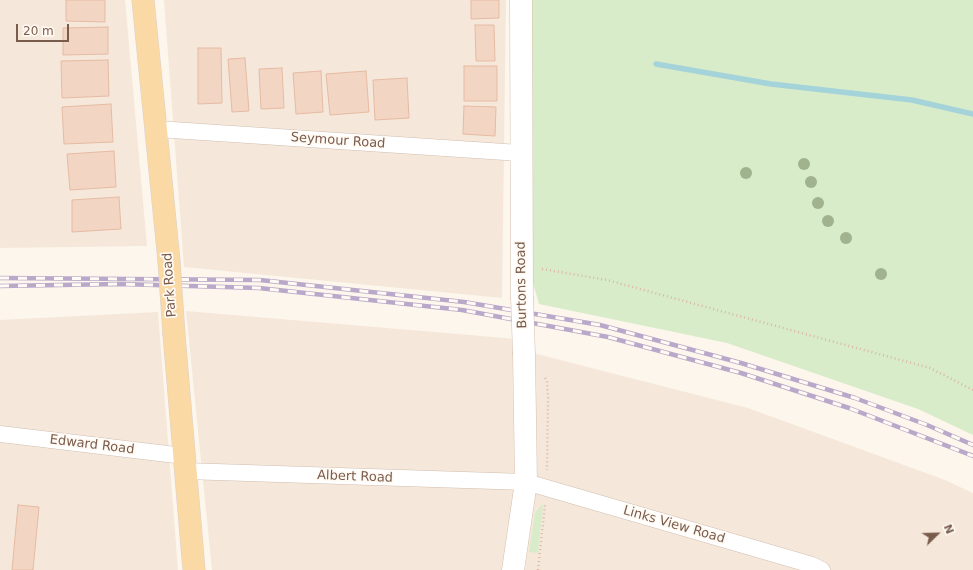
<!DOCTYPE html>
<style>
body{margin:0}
#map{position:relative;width:973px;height:570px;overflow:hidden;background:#fdf6ec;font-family:"DejaVu Sans",sans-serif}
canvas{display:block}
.north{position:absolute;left:917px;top:514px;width:40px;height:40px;-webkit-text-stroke:3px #fffaf3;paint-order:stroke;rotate:67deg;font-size:11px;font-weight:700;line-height:16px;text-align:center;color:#7a5c4d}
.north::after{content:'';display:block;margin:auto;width:14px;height:18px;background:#7a5c4d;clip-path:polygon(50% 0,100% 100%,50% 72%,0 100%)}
.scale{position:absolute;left:16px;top:24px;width:53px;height:18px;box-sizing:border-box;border:2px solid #7a5c4d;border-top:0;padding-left:5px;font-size:12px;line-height:14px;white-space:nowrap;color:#7a5c4d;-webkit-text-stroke:3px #fffaf3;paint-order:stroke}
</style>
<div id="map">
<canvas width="973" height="570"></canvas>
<div class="north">N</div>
<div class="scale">20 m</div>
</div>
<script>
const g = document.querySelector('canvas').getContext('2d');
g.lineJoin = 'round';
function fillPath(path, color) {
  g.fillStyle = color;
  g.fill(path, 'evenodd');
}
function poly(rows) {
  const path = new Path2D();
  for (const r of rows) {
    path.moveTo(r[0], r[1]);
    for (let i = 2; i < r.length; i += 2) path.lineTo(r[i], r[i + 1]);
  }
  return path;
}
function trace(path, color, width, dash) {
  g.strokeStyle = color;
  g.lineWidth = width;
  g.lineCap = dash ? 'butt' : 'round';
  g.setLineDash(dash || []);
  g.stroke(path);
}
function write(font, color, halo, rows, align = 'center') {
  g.font = font + ' "DejaVu Sans",sans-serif';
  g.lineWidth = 3.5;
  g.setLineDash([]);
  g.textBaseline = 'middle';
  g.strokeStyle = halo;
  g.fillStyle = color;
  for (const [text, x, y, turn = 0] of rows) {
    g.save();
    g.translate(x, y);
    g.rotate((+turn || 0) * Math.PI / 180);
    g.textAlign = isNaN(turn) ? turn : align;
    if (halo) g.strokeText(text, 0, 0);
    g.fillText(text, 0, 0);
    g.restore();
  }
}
fillPath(poly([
 [0,0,125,0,147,246,0,248],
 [164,0,506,0,502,298,184,267],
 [186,311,517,339,519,483,507,570,212,570],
 [158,312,178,570,0,570,0,320],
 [533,353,748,408,945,480,973,493,973,570,525,570,537,449]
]), '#f5e8da');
fillPath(poly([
 [528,0,973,0,973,435,918,409,727,343,539,304,531,276],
 [543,504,538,553,529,552,535,513]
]), '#d8ecc9');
trace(poly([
 [656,64,771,84,912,100,973,114]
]), '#a5d3da', 5.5);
const building = poly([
 [66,0,105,0,105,22,66,21,66,0],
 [471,0,499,0,499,18,471,19,471,0],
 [475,25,494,25,495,61,476,61,475,25],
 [108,27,108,54,63,55,63,28,108,27],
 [198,48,221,48,222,103,198,104,198,48],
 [245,58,249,111,232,112,228,59,245,58],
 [108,60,109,96,62,98,61,61,108,60],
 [464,66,497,66,497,101,464,101,464,66],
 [282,68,284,108,261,109,259,69,282,68],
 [321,71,323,112,296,114,293,73,321,71],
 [366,71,369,112,330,115,326,74,366,71],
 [407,78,409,118,375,120,373,80,407,78],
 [111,104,113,142,64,144,62,107,111,104],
 [464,106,496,107,495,136,463,134,464,106],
 [114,151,116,187,70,190,67,154,114,151],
 [119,197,121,229,72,232,72,200,119,197],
 [18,505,39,507,33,570,12,570,18,505]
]);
fillPath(building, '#f3d5c3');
trace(building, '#e6bba3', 1);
const street = poly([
 [157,129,520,153],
 [0,434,184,456],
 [185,471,526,482,812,565,822,570]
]);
const secondary = poly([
 [521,0,522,297],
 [513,570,526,482,524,354]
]);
const primary = poly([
 [143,0,169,261],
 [174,335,194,570]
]);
trace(street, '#d1beb0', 17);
trace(secondary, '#d6c0b0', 23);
trace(primary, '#dad1cd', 23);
trace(poly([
 [542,269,607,280,930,368,973,390],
 [545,378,547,381,548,398,547,470],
 [538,570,545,505]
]), '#d9b8a5', 2.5, [1, 3]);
trace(street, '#fff', 16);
trace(secondary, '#fff', 22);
trace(primary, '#fbd9a5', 22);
const rail = poly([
 [0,278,260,280,464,302,600,325,741,363,855,398,927,425,973,445],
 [0,286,120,284,259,288,462,310,608,337,741,373,849,408,973,456]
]);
trace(rail, '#b9a8c9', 4.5);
trace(rail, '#fffaf3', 3, [9]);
const secondaryBridge = poly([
 [522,297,524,354]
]);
const primaryBridge = poly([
 [169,261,174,335]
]);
trace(secondaryBridge, '#d6c0b0', 23, []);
trace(primaryBridge, '#dad1cd', 23, []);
trace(secondaryBridge, '#fff', 22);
trace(primaryBridge, '#fbd9a5', 22);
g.fillStyle = '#a0b28e';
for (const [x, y] of [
 [804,164],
 [746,173],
 [811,182],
 [818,203],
 [828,221],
 [846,238],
 [881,274]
]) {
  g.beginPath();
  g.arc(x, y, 6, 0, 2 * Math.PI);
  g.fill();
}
write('13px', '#7a5c4d', '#fffaf3', [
 ["Seymour Road",338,141,4],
 ["Park Road",170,285,-94],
 ["Burtons Road",522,285,-91],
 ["Edward Road",92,445,7],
 ["Albert Road",355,477,2],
 ["Links View Road",674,525,16]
]);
</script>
